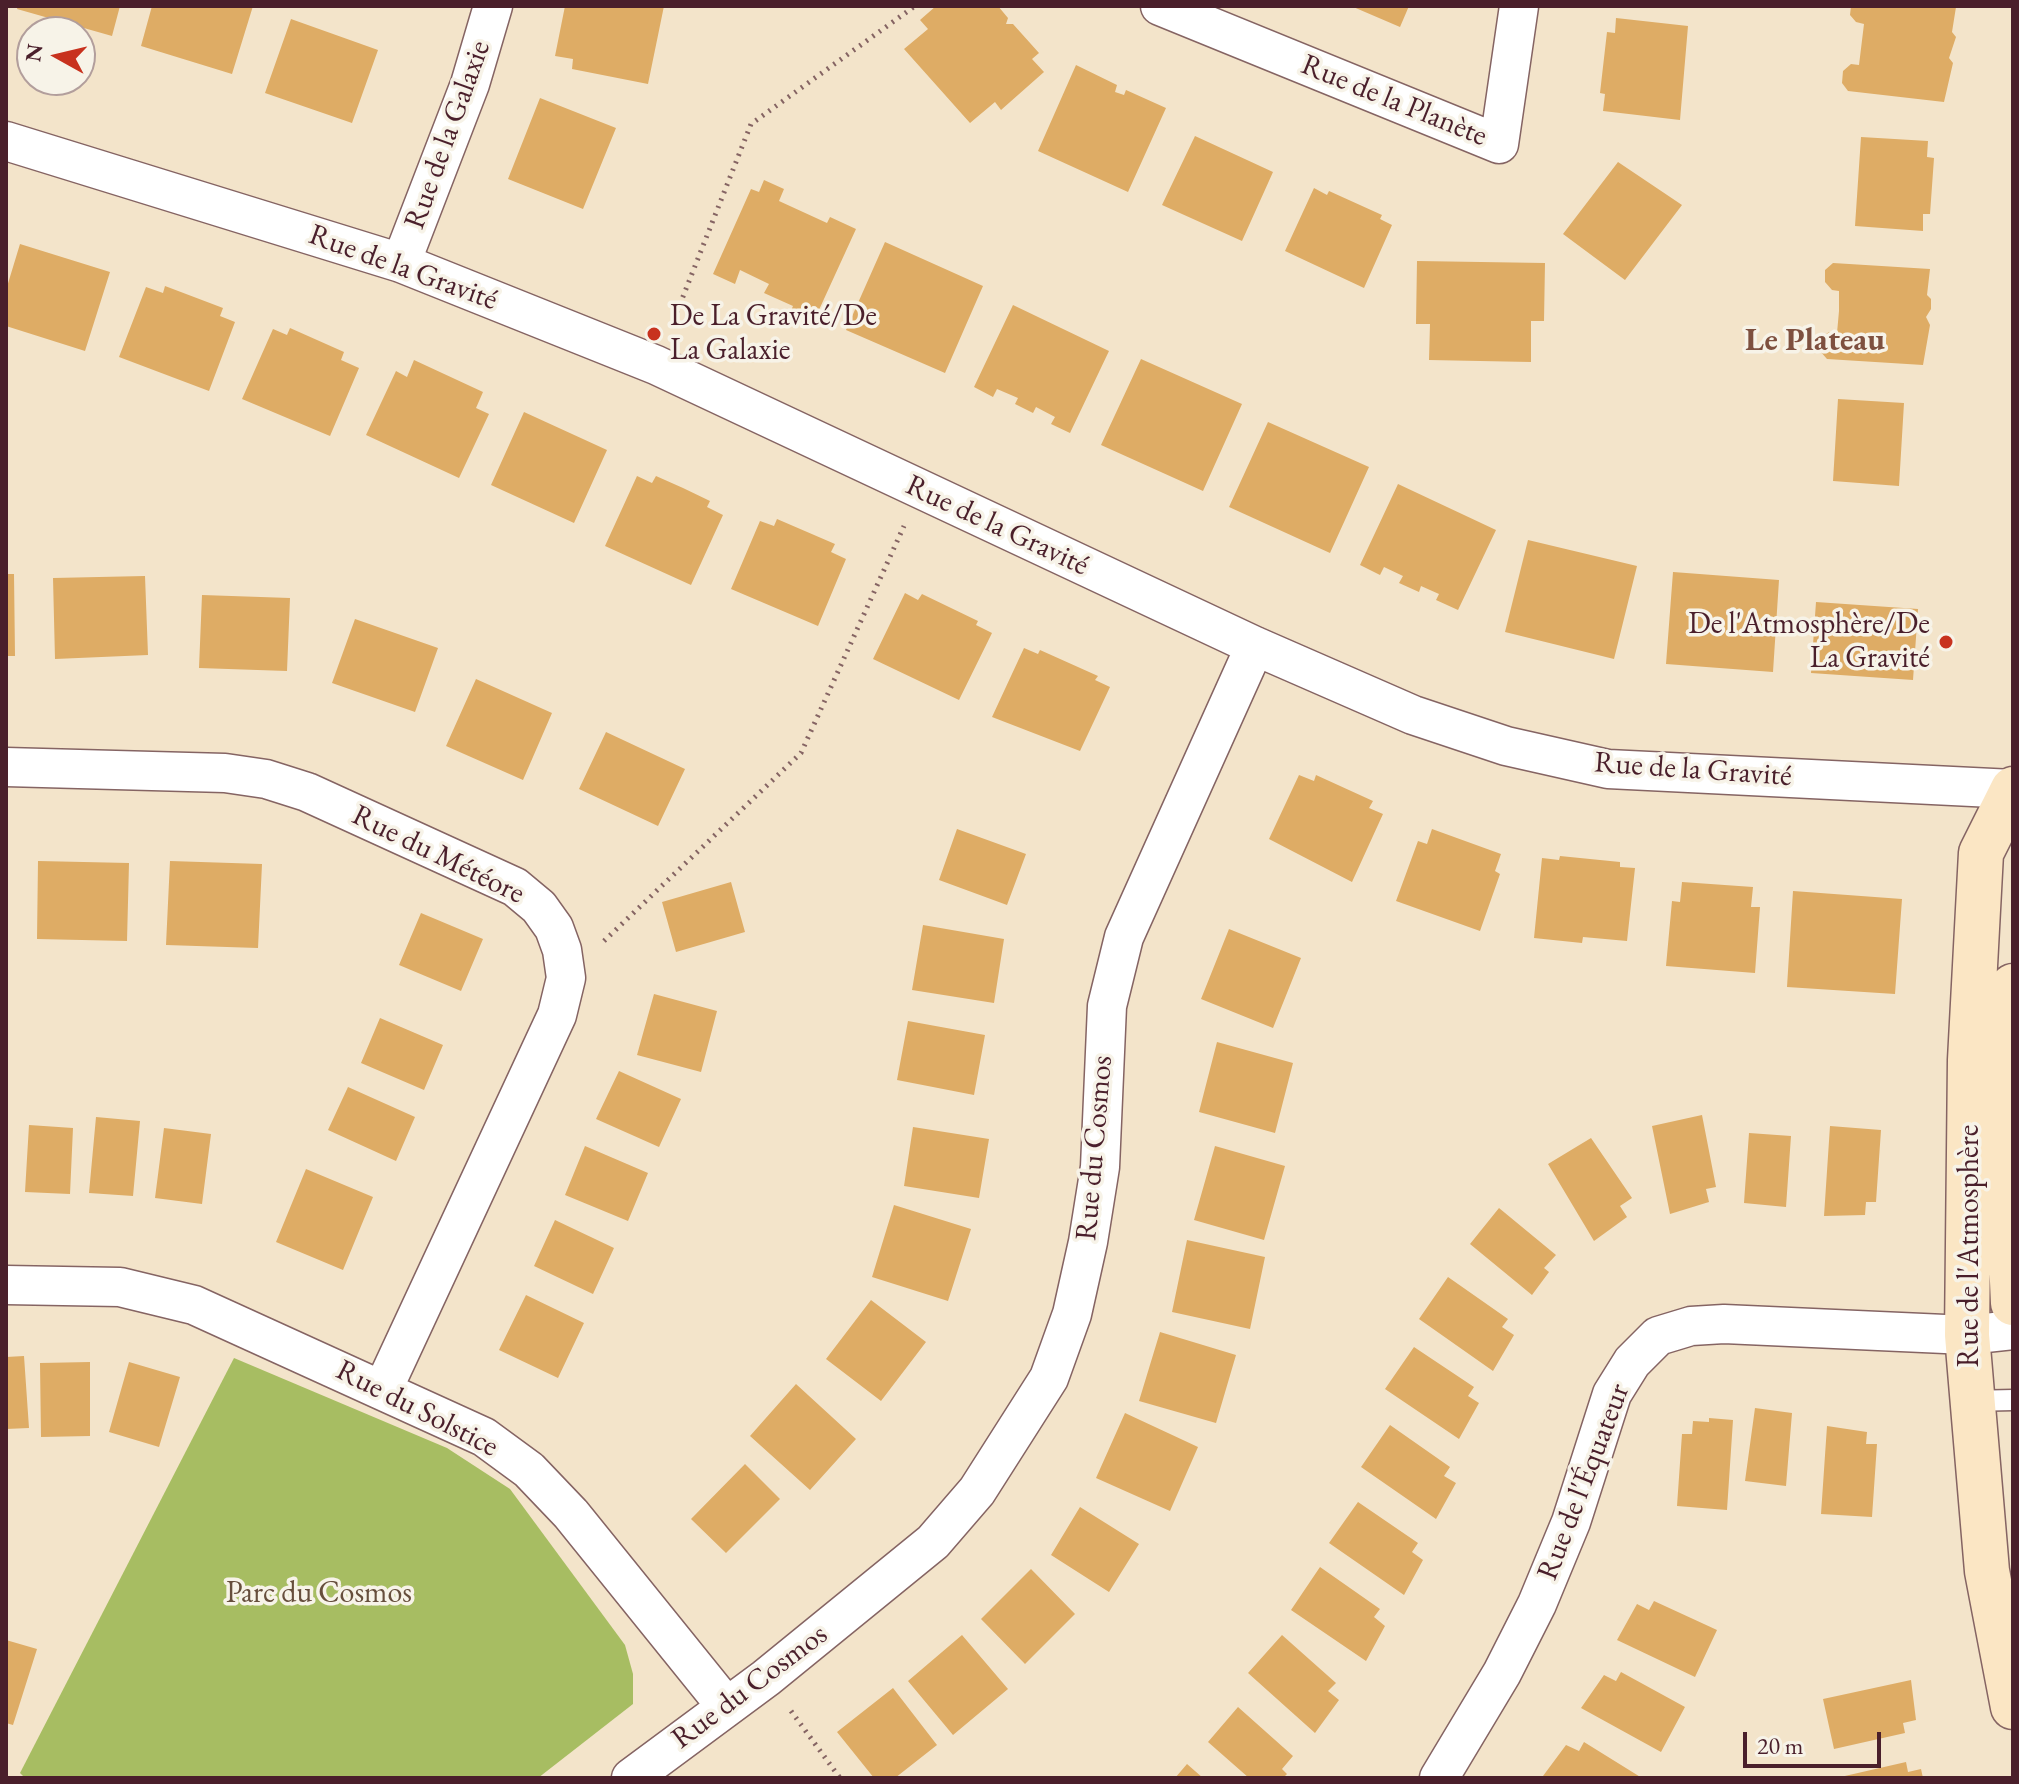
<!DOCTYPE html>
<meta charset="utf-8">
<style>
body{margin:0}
#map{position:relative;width:2019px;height:1784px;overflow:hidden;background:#f3e4ca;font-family:"EB Garamond",serif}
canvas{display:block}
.frame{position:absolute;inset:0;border:8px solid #4a1f2b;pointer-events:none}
.north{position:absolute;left:16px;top:16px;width:80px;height:80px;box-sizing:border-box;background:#f7f3e8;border:2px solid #b29e9c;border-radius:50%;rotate:278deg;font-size:22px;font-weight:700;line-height:32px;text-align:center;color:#4a1f2b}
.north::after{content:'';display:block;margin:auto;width:28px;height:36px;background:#c8321e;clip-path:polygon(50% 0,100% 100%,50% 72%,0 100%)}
.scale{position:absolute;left:1743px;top:1732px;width:138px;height:36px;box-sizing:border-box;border:4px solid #4a1f2b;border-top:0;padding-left:10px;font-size:24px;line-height:28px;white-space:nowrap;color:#4a1f2b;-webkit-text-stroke:6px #f7f3e8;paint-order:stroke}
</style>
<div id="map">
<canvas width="2019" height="1784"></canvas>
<div class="frame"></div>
<div class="north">N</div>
<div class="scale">20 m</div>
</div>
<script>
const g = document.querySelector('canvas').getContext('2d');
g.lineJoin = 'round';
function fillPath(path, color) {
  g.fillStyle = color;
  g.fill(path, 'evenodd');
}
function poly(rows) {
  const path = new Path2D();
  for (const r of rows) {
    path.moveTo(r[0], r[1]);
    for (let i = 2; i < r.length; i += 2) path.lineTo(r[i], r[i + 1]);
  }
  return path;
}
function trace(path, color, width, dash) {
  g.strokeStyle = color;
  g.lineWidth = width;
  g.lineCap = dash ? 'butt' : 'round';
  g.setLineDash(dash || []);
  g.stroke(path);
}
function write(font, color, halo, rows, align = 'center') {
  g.font = font + ' "EB Garamond",serif';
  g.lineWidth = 7;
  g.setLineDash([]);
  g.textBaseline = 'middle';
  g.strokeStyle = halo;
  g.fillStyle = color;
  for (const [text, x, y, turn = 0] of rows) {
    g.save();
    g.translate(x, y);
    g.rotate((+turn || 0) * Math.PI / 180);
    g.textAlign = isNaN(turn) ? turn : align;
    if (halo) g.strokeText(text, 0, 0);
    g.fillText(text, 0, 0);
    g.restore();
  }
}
fillPath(poly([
 [234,1358,447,1448,510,1489,625,1645,633,1674,633,1704,538,1778,25,1778,20,1773]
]), '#a7bd62');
fillPath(poly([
 [18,6,120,6,112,36,17,9],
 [152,6,253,6,232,74,141,46],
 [565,6,664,6,648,84,572,69,573,59,555,56],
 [936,6,998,6,1008,18,1006,24,1013,24,1039,53,1032,59,1044,72,1001,110,995,102,970,123,904,49,928,29,920,20],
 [1351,6,1409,6,1400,27],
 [1851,6,1956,7,1952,32,1956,37,1949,58,1953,63,1944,102,1848,91,1842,83,1843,71,1851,64,1859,65,1864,24,1856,22,1850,15],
 [1616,18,1688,26,1680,120,1603,111,1605,94,1600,93,1607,32,1615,33],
 [291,19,378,50,352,123,265,93],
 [1076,65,1117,85,1115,92,1124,95,1126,90,1166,108,1128,192,1038,151],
 [540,98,616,128,583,209,508,179],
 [1195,136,1273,172,1242,241,1162,205],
 [1861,137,1928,141,1927,157,1934,158,1930,214,1923,214,1923,231,1855,226],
 [1618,162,1682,205,1625,280,1563,234],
 [764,180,784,189,779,201,827,223,830,217,856,229,813,323,790,313,793,306,764,293,769,284,740,270,735,284,713,274,751,189,759,192],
 [1314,188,1327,195,1329,191,1382,215,1380,219,1392,225,1364,288,1285,251],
 [885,242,983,286,945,373,846,330],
 [20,244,110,272,85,351,6,326,6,290],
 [1417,261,1545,263,1544,321,1531,321,1531,362,1429,360,1430,324,1416,324],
 [1833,263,1930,269,1927,295,1931,299,1931,309,1926,317,1930,325,1923,365,1827,359,1820,351,1821,338,1829,332,1837,333,1839,311,1839,291,1832,290,1825,282,1825,270],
 [165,286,223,308,220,316,235,322,209,391,119,357,146,287,163,293],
 [1013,305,1109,351,1070,433,1051,424,1055,417,1036,407,1033,413,1015,404,1018,398,997,389,993,397,974,387],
 [290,328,344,352,341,360,359,368,330,436,242,399,273,329,287,335],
 [1141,359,1242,404,1203,491,1101,445],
 [414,360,483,392,476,408,489,414,459,478,366,435,396,371,407,377],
 [1838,399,1904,403,1899,486,1833,481],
 [524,412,607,450,574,523,491,485],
 [1268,422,1369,467,1330,553,1229,507],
 [637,476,652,483,656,476,683,488,710,501,707,507,723,515,691,585,605,546],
 [1398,484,1496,530,1458,610,1436,600,1439,594,1421,586,1419,592,1399,583,1403,576,1384,567,1380,575,1360,565],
 [777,519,835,544,831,552,846,559,818,626,731,589,760,521,774,526],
 [1528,540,1637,566,1614,659,1505,632],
 [1673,572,1779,580,1773,672,1666,664],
 [6,574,14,574,15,656,6,656],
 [145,576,148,655,55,659,53,578],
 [905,593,918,600,922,594,978,621,976,625,992,633,959,700,873,659],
 [202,595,290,598,287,671,199,668],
 [1816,602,1918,609,1913,680,1811,673],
 [355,619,438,648,415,712,332,683],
 [1024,648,1038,654,1040,650,1098,676,1095,680,1110,687,1080,751,992,717],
 [476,679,552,713,523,780,446,746],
 [606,732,685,769,658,826,579,789],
 [1299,775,1314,781,1316,775,1373,801,1369,808,1383,814,1352,882,1269,839],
 [957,829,1026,854,1007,905,939,880],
 [1432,829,1501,854,1495,871,1500,874,1480,931,1396,901,1418,841,1427,844],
 [1560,856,1620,862,1620,867,1635,868,1627,941,1583,937,1582,943,1534,938,1542,858,1559,860],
 [38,861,129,863,127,941,37,939],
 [170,861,262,864,258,948,166,945],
 [731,882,745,932,676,952,662,902],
 [1682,882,1753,887,1751,907,1760,907,1755,973,1666,966,1672,901,1680,902],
 [1793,891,1902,899,1895,994,1787,987],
 [421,913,483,939,461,991,399,965],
 [923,925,1004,939,994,1003,912,990],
 [1229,929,1301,958,1273,1028,1201,999],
 [654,994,717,1011,701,1072,637,1055],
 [380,1018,443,1045,424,1090,361,1063],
 [908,1021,985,1035,974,1095,897,1080],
 [1217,1042,1293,1063,1275,1133,1199,1112],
 [619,1071,681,1099,659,1147,596,1119],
 [348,1087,415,1117,396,1161,328,1130],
 [1702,1115,1716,1187,1706,1189,1709,1202,1670,1214,1652,1126],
 [96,1117,140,1121,133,1196,89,1193],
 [29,1125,73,1128,70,1194,25,1192],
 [1830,1126,1881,1130,1876,1202,1866,1202,1865,1215,1824,1216],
 [913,1127,989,1139,979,1198,904,1186],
 [164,1128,211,1134,202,1204,155,1198],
 [1749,1133,1791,1136,1786,1207,1744,1203],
 [1591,1138,1632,1198,1620,1206,1627,1217,1594,1241,1548,1164],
 [585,1146,648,1173,628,1221,565,1195],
 [1215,1146,1285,1166,1264,1240,1194,1220],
 [306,1169,373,1197,343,1270,276,1242],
 [894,1205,971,1229,948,1301,872,1277],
 [1499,1208,1556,1255,1544,1268,1549,1272,1532,1295,1470,1244],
 [555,1220,614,1248,593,1294,534,1266],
 [1187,1240,1265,1257,1250,1329,1172,1312],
 [1448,1277,1508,1319,1502,1327,1514,1335,1493,1371,1419,1319],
 [526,1295,584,1323,558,1378,499,1350],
 [871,1300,926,1342,881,1401,826,1359],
 [1160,1332,1236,1355,1216,1423,1139,1401],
 [1414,1347,1474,1387,1468,1396,1479,1403,1459,1439,1385,1389],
 [24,1356,29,1428,6,1429,6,1357],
 [90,1362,90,1436,41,1437,40,1363],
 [129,1362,180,1377,159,1447,109,1432],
 [796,1384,856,1439,810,1490,750,1436],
 [1755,1408,1792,1413,1786,1486,1745,1481],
 [1125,1413,1198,1447,1170,1511,1096,1478],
 [1709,1418,1733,1420,1727,1510,1677,1506,1682,1434,1692,1434,1693,1421,1709,1422],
 [1390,1425,1450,1467,1444,1476,1456,1483,1436,1519,1361,1467],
 [1827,1426,1867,1432,1866,1444,1877,1444,1872,1517,1821,1514],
 [745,1464,780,1499,726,1553,691,1519],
 [1358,1502,1418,1543,1412,1552,1423,1560,1404,1595,1329,1543],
 [1080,1507,1139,1544,1109,1592,1051,1555],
 [1320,1567,1380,1609,1374,1617,1385,1626,1366,1661,1291,1610],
 [1031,1569,1075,1614,1025,1664,981,1619],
 [1654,1601,1717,1630,1695,1677,1617,1640,1637,1604,1649,1610],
 [962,1635,1008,1689,953,1735,908,1681],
 [1282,1635,1336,1683,1328,1691,1339,1700,1315,1733,1248,1673],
 [6,1640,37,1649,13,1725,6,1723],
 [1621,1672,1685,1707,1661,1752,1581,1708,1604,1675,1616,1681],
 [1911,1680,1916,1720,1903,1723,1905,1733,1834,1749,1823,1699],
 [893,1688,937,1745,895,1778,874,1778,837,1732],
 [1238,1707,1293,1756,1282,1769,1287,1774,1283,1778,1249,1778,1208,1742],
 [1584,1742,1642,1778,1543,1776,1566,1745,1579,1751],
 [1906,1762,1908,1772,1921,1769,1923,1778,1836,1778],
 [1187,1764,1203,1778,1175,1778]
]), '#deac65');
const lane = poly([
 [1970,1401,2013,1400]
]);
const street = poly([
 [1160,6,1499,144,1519,6],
 [6,141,401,263,656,365,1255,646,1413,715,1506,746,1608,769,2013,789],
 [401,263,470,84,493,6],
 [6,767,225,773,266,779,307,792,515,887,539,907,554,928,562,950,566,978,557,1015,383,1389],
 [6,1285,120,1287,194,1305,484,1437,529,1470,571,1514,726,1706],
 [631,1778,766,1678,933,1542,977,1491,1049,1378,1072,1314,1088,1242,1100,1167,1107,1006,1124,937,1255,646],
 [1439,1778,1502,1673,1537,1604,1571,1522,1612,1394,1632,1362,1658,1336,1691,1326,1724,1324,1967,1335,2013,1330]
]);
const secondary = poly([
 [2013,789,1981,853,1970,1060,1967,1335,1987,1571,2013,1707],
 [2013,986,2007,1170,2013,1303]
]);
trace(lane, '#856463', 23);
trace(street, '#856463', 41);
trace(secondary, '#856463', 47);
trace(poly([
 [671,327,751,124,915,6],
 [604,941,801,753,904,526],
 [791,1711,840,1778]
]), '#856463', 5, [2, 6]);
trace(lane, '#fff', 20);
trace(street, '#fff', 38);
trace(secondary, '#fbe6c4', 44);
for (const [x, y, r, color] of [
 [654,334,8,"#c8321e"],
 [1946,642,8,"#c8321e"]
]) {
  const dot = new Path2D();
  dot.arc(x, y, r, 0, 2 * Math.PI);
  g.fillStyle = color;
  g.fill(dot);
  trace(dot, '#f7f3e8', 3);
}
write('30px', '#4a1f2b', '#f7f3e8', [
 ["Rue de la Planète",1394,101,22],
 ["Rue de la Galaxie",448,135,-70],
 ["Rue de la Gravité",403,268,20],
 ["Rue de la Gravité",997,526,25],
 ["Rue de la Gravité",1693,770,4],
 ["Rue du Météore",438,855,26],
 ["Rue du Cosmos",1095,1148,-85],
 ["Rue de l'Atmosphère",1970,1246,-90],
 ["Rue du Solstice",417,1409,27],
 ["Rue de l'Équateur",1584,1482,-69],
 ["Rue du Cosmos",750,1687,-37]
]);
write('30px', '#4a1f2b', '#f7f3e8', [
 ["De La Gravité/De",670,317],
 ["La Galaxie",670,351],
 ["De l'Atmosphère/De",1930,625,"right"],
 ["La Gravité",1930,659,"right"]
], 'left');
write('30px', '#664e3c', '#f7f3e8', [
 ["Parc du Cosmos",319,1594]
]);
write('bold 32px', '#7e503f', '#f7f3e8', [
 ["Le Plateau",1815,341]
]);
</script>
